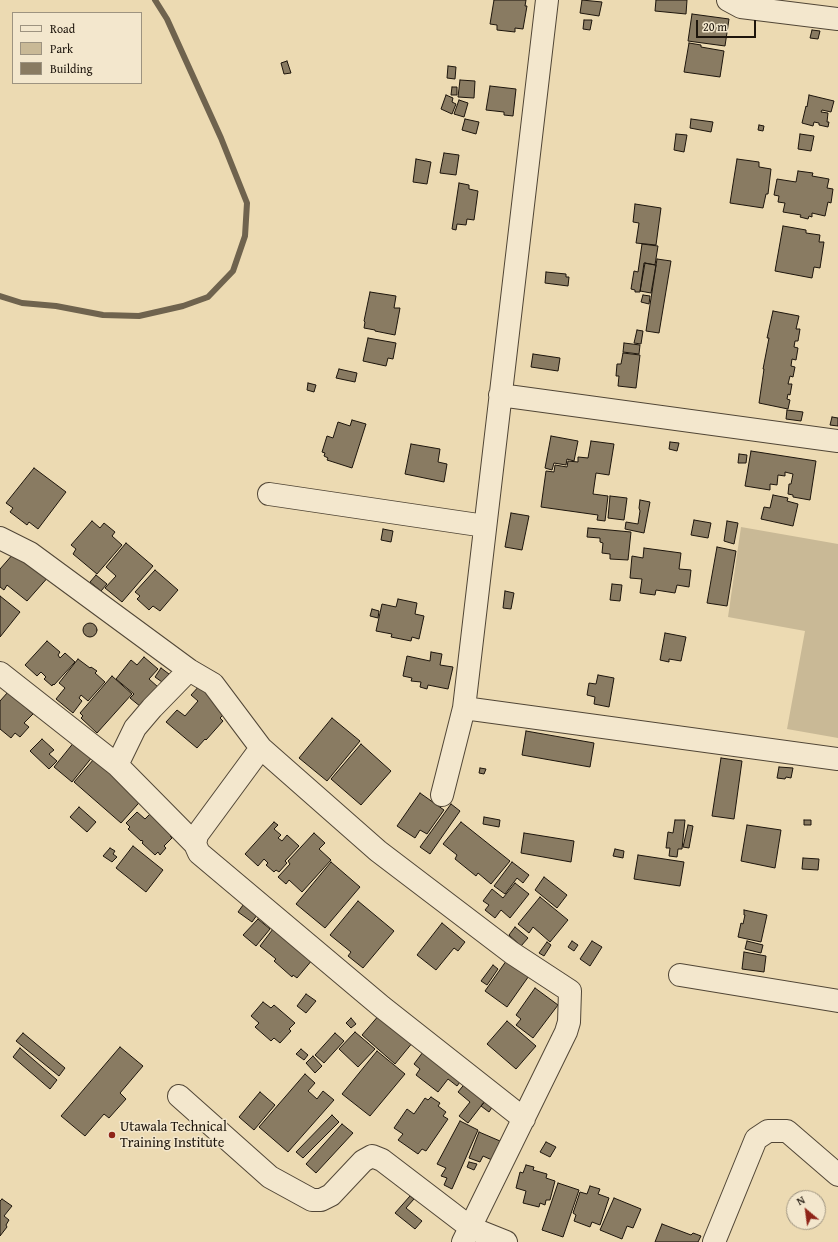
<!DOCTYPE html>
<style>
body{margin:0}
#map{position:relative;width:838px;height:1242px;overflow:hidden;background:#ecdab2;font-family:"Gentium Book Plus",serif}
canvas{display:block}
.legend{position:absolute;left:12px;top:12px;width:130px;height:72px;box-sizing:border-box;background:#f3e7cd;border:1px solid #9d9380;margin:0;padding:5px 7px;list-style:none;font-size:12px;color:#1d150c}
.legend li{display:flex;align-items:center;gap:8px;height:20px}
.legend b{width:20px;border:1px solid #9d9380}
.north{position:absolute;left:786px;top:1190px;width:40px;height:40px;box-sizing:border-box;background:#f3e7cd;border:1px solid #9d9380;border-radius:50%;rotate:331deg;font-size:11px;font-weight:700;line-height:16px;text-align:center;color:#1d150c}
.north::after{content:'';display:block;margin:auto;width:14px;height:18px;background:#8f2418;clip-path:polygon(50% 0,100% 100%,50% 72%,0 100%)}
.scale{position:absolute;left:696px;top:20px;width:60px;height:18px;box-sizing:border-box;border:2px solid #1d150c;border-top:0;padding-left:5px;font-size:12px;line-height:14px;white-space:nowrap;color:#1d150c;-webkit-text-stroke:3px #f3e7cd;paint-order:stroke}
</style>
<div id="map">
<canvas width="838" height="1242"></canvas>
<ul class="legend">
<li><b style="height:5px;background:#f3e7cd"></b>Road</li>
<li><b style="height:11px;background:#c9b996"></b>Park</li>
<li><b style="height:11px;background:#897b62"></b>Building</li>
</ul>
<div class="north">N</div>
<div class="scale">20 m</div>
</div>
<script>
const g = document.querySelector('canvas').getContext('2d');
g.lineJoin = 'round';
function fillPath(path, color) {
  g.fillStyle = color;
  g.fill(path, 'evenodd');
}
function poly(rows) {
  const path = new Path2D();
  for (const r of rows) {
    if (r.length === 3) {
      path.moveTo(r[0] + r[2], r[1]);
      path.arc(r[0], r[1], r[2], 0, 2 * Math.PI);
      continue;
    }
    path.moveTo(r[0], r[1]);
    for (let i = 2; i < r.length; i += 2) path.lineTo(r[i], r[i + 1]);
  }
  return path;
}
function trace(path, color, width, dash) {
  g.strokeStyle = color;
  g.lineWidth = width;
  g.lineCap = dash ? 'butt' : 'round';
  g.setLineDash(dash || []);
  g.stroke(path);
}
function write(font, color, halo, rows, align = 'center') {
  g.font = font + ' "Gentium Book Plus",serif';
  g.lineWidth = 3;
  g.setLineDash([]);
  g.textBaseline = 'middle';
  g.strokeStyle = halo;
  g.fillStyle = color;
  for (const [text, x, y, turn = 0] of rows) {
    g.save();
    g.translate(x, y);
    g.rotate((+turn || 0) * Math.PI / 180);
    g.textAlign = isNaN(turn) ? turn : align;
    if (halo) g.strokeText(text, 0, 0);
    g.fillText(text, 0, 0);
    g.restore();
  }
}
fillPath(poly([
 [741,527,838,544,838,738,787,729,805,631,728,617]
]), '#c9b996');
trace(poly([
 [0,296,22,303,56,306,103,315,139,316,183,306,208,297,233,271,245,236,247,203,221,138,167,19,155,0]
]), '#6f634e', 6);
const building = poly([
 [494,0,526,0,525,6,527,6,523,29,515,28,515,32,497,30,497,25,490,24,494,0],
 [582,0,602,2,599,16,580,13,582,0],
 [656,0,687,0,686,14,655,11,656,0],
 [692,14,729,19,725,46,688,41,692,14],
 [584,20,592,20,590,30,583,29,584,20],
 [812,30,820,31,818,39,810,38,812,30],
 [689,43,701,45,701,47,724,51,720,77,684,72,689,43],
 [287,61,291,73,284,74,281,63,287,61],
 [448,66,456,67,455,79,447,78,448,66],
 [460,80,475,81,474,98,458,97,460,80],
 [490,86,516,89,513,116,504,115,504,112,486,110,490,86],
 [452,87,457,87,457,95,451,95,452,87],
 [446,95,453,98,452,102,456,104,452,114,441,109,446,95],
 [809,95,834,101,831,112,822,110,821,112,828,113,827,122,829,122,828,127,819,125,819,123,814,122,813,126,802,123,806,106,807,107,809,95],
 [459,100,468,103,464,117,454,114,459,100],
 [465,119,479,122,476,134,462,130,465,119],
 [691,119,713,122,711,132,690,128,691,119],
 [759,125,764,126,763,131,758,130,759,125],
 [676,134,687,135,684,152,674,150,676,134],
 [800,134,814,136,811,151,798,149,800,134],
 [444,153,459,155,456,175,440,173,444,153],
 [416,159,431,162,427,184,413,182,416,159],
 [737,159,759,162,759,167,771,169,768,194,766,194,763,208,730,203,737,159],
 [798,171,813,173,812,176,829,179,827,188,833,189,831,203,828,202,825,216,812,213,812,217,809,216,808,219,800,217,801,215,783,212,785,203,778,202,779,196,774,195,777,179,796,182,798,171],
 [459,183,469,185,469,189,478,191,474,220,467,219,466,225,457,224,456,230,452,229,459,183],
 [635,204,661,208,656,245,636,243,639,223,633,222,635,204],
 [783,226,806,230,806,233,820,235,819,242,824,242,820,268,814,267,812,278,775,271,783,226],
 [642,244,658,246,655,265,644,263,640,292,635,292,635,290,631,289,634,271,638,272,642,244],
 [657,259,671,261,659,333,646,331,657,259],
 [645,263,656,265,651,293,640,291,645,263],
 [546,272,566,274,566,277,569,277,568,286,545,283,546,272],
 [370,292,396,296,394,308,400,308,395,335,375,331,375,330,364,328,365,322,364,321,370,292],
 [643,295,650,296,649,304,641,302,643,295],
 [773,311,799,316,796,329,800,329,798,341,795,341,794,347,798,348,796,360,792,359,791,366,795,367,793,377,790,376,788,384,792,384,790,395,788,394,787,399,790,400,788,409,759,403,764,369,763,369,769,338,767,338,773,311],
 [637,330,643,331,641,344,634,343,637,330],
 [368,338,396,343,393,359,388,358,386,366,363,361,368,338],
 [624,343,640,345,639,354,623,352,624,343],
 [623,353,640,355,636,388,618,386,619,376,616,376,617,364,621,364,623,353],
 [533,354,560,358,558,371,531,367,533,354],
 [339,369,357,373,355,382,336,378,339,369],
 [308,383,316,385,314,392,307,390,308,383],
 [787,410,803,412,801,421,786,419,787,410],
 [832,417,838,418,838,426,830,425,832,417],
 [352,420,366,424,352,468,327,460,328,458,324,456,325,453,322,452,327,436,333,438,338,422,350,426,352,420],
 [551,436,578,441,574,461,567,459,566,465,554,463,552,470,545,468,551,436],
 [591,441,614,444,609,475,596,473,593,494,608,496,605,521,597,520,598,515,541,507,546,471,554,472,555,465,567,467,568,461,578,462,578,457,588,458,591,441],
 [670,442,679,443,677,451,669,449,670,442],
 [411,444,440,449,438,462,447,464,444,482,405,474,411,444],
 [751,451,816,461,810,500,793,497,793,495,788,494,789,484,791,484,793,474,785,472,785,476,778,475,777,485,770,484,770,490,745,486,751,451],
 [739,454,747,455,746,463,738,463,739,454],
 [34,468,66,492,38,529,29,522,27,525,10,512,13,508,6,503,34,468],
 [773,495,788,498,787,501,798,504,793,526,761,519,764,507,770,508,773,495],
 [610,496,627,498,624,520,608,518,610,496],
 [640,500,650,502,644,533,625,529,626,522,638,524,640,511,639,508,640,500],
 [511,513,529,516,522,550,505,547,511,513],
 [694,520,711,523,708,538,691,535,694,520],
 [92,521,100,528,104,523,115,532,112,536,122,545,97,574,73,554,76,549,71,545,92,521],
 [727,521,738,523,734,544,724,541,727,521],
 [588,528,631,532,628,560,610,559,610,554,602,553,603,543,600,542,600,538,587,537,588,528],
 [383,529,393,531,391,542,381,540,383,529],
 [126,543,153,566,122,602,105,588,116,576,106,567,126,543],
 [717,547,736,551,727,606,707,603,717,547],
 [644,548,681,553,679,569,691,570,689,587,677,585,675,593,656,590,655,595,640,593,642,579,630,578,632,556,643,558,644,548],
 [14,553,50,575,27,601,7,585,4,590,0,587,0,569,14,553],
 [155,570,178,590,160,611,153,606,149,610,137,599,140,596,135,592,155,570],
 [96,575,107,584,101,591,90,582,96,575],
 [612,584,622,585,620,601,610,600,612,584],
 [505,591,514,593,511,609,503,608,505,591],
 [0,596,20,612,0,637,0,596],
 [398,599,417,603,415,614,424,616,419,639,412,637,411,641,391,637,392,634,376,631,382,604,396,607,398,599],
 [372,609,379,611,378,618,370,616,372,609],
 [90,630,7],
 [665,633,686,637,681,661,669,659,669,662,660,660,665,633],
 [47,641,60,652,58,655,60,658,65,653,75,662,54,685,53,684,52,686,44,679,46,677,41,672,37,676,25,665,47,641],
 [431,652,442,654,440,665,453,667,448,689,428,685,427,689,420,687,421,682,411,681,412,678,403,676,407,656,430,661,431,652],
 [144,657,158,669,149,679,158,687,141,707,130,698,134,694,116,679,131,660,137,665,144,657],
 [78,659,90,668,91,667,97,671,95,673,105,682,88,701,81,695,79,698,82,701,73,713,56,699,65,688,59,683,78,659],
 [161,668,169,674,162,682,155,677,161,668],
 [598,675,614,678,609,707,594,704,595,697,587,695,589,683,596,684,598,675],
 [112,676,132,694,97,733,81,718,83,716,80,713,112,676],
 [201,684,229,709,220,718,223,721,206,740,205,739,197,748,166,722,177,710,185,716,198,701,191,695,201,684],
 [8,692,33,714,24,723,29,727,20,737,15,733,11,738,0,729,0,701,8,692],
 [332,718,360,741,327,781,299,758,332,718],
 [526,731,594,743,590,767,522,755,526,731],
 [42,739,54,750,49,754,57,761,49,769,30,751,42,739],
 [75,741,93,756,72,782,54,767,75,741],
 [361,744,391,771,361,805,331,779,361,744],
 [721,758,742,761,734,819,712,816,721,758],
 [94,759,145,796,121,823,74,782,94,759],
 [779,767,793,768,791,778,786,777,785,779,777,778,779,767],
 [480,768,486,769,484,774,479,773,480,768],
 [420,793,444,810,427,834,420,830,415,838,397,826,420,793],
 [451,804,460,811,430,854,420,847,451,804],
 [79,807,96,822,87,832,70,817,79,807],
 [153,811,172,834,170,836,172,838,164,846,166,848,160,855,158,852,155,855,142,843,143,842,142,840,141,841,128,829,130,827,126,823,137,812,145,819,153,811],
 [484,817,500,820,499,827,483,824,484,817],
 [675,820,685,820,682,849,678,849,677,857,669,856,670,848,666,848,668,832,673,833,675,820],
 [804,820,811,820,811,825,804,825,804,820],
 [274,822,278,825,274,829,281,835,278,838,282,841,287,835,299,846,285,861,287,863,279,872,276,870,274,872,266,865,268,863,264,859,258,866,245,854,274,822],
 [461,822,510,861,491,884,478,873,476,876,455,859,457,855,443,844,461,822],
 [688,825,693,826,689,848,683,847,688,825],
 [747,825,781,830,775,868,741,861,747,825],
 [314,833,325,843,319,849,331,860,302,892,289,880,286,884,278,877,290,864,288,861,314,833],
 [524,833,574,841,571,862,521,853,524,833],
 [133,846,163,870,146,892,116,868,133,846],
 [110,848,115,851,113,854,117,857,112,862,103,856,110,848],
 [615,849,624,851,623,858,613,856,615,849],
 [638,855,684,862,680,886,634,879,638,855],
 [803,858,819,859,818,870,802,869,803,858],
 [331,862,360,887,325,928,296,904,331,862],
 [512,862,529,875,523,883,517,878,505,894,494,886,512,862],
 [544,877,567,895,557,908,535,890,544,877],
 [515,883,529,894,510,918,501,910,495,918,485,910,489,905,483,901,492,889,503,898,515,883],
 [540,897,568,920,550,942,533,927,529,933,518,924,540,897],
 [246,901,260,911,252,922,238,912,246,901],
 [358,901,394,931,363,968,348,956,351,952,330,935,358,901],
 [744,910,767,915,761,942,738,937,741,923,743,924,745,915,744,915,744,910],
 [258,919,270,929,256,946,243,935,258,919],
 [442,923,465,942,458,951,454,948,436,970,417,955,442,923],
 [515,927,528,938,521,946,509,935,515,927],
 [273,929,313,959,297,978,293,975,292,977,274,961,276,959,260,946,273,929],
 [572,941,578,945,574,951,568,947,572,941],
 [592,941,602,947,590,966,580,959,592,941],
 [747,941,763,945,761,953,745,949,747,941],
 [547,942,551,945,544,956,539,953,547,942],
 [744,952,766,956,764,972,742,969,744,952],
 [509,957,531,973,507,1007,485,991,509,957],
 [493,965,498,969,487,985,481,981,493,965],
 [535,988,558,1005,533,1038,516,1025,521,1019,516,1015,535,988],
 [306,994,316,1001,306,1013,297,1006,306,994],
 [263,1002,271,1008,274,1005,295,1023,289,1029,291,1031,280,1043,274,1038,271,1041,255,1027,259,1023,251,1016,263,1002],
 [380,1014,413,1042,395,1064,362,1035,380,1014],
 [351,1018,356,1024,351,1028,346,1023,351,1018],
 [507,1021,536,1046,516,1069,487,1044,507,1021],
 [355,1032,375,1049,358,1067,339,1049,355,1032],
 [23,1033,65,1068,59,1076,16,1041,23,1033],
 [335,1033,344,1041,324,1063,315,1055,335,1033],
 [120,1047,143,1066,120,1093,126,1099,109,1118,104,1114,85,1136,61,1116,120,1047],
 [20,1048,57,1080,50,1089,13,1057,20,1048],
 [301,1049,308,1055,304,1060,296,1054,301,1049],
 [377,1051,405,1074,370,1116,342,1094,377,1051],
 [423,1052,463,1078,457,1086,448,1079,438,1092,416,1075,420,1069,414,1064,423,1052],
 [313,1056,322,1066,315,1073,306,1063,313,1056],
 [305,1074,315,1083,308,1091,317,1099,323,1091,334,1100,288,1152,259,1127,305,1074],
 [467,1081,488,1097,468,1123,459,1116,470,1102,458,1092,467,1081],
 [260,1092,275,1105,254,1130,239,1117,260,1092],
 [431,1097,440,1103,438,1106,446,1112,443,1116,448,1119,426,1151,422,1149,418,1154,398,1140,403,1134,394,1128,407,1109,414,1114,425,1098,428,1100,431,1097],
 [488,1098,495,1103,489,1112,481,1106,488,1098],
 [332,1115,339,1122,303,1158,296,1152,332,1115],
 [460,1121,478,1130,452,1189,444,1185,447,1178,441,1176,446,1168,437,1164,460,1121],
 [342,1124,353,1133,316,1173,306,1164,342,1124],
 [479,1132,500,1141,492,1160,483,1156,480,1162,469,1158,479,1132],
 [546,1142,556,1147,550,1157,540,1152,546,1142],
 [469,1162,477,1164,474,1170,467,1167,469,1162],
 [526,1165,534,1167,533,1170,547,1174,546,1178,555,1181,550,1200,546,1200,545,1205,540,1203,539,1207,523,1203,526,1191,516,1188,520,1172,523,1173,526,1165],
 [558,1183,579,1190,563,1237,542,1230,558,1183],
 [590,1186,600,1189,598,1194,609,1198,600,1225,592,1222,590,1227,574,1221,576,1215,573,1213,580,1192,587,1194,590,1186],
 [410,1196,414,1199,406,1208,422,1221,415,1229,395,1213,410,1196],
 [614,1198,641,1209,633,1228,627,1226,622,1239,600,1230,614,1198],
 [2,1199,12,1206,4,1216,9,1220,6,1225,7,1227,0,1236,0,1201,2,1199],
 [662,1224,691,1235,693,1233,701,1236,698,1242,655,1242,662,1224]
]);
fillPath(building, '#897b62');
trace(building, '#1d150c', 1);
const minor = poly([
 [728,0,741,7,838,19],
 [500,395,838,441],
 [269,494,485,526],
 [0,538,30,553,189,670,213,684,261,748,378,851,512,953,570,991,569,1022,566,1032,463,1242],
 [0,673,117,765,195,844],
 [464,708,838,759],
 [261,748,197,835,195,844,199,853,382,1007,524,1119],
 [117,765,135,728,152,708,189,670],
 [442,795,464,708,547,0],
 [680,975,838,1001],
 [179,1096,270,1177,312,1200,321,1200,331,1195,363,1161,372,1156,382,1160,471,1228,506,1242],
 [714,1242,756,1139,768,1131,787,1131,838,1175]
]);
trace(minor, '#514636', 24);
trace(minor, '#f3e7cd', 22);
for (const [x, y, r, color] of [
 [112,1135,4,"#8f2418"]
]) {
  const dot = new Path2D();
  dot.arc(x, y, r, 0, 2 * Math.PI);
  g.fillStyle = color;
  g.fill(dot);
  trace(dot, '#f3e7cd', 1.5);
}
write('14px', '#1d150c', '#f3e7cd', [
 ["Utawala Technical",120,1127],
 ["Training Institute",120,1143]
], 'left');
</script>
